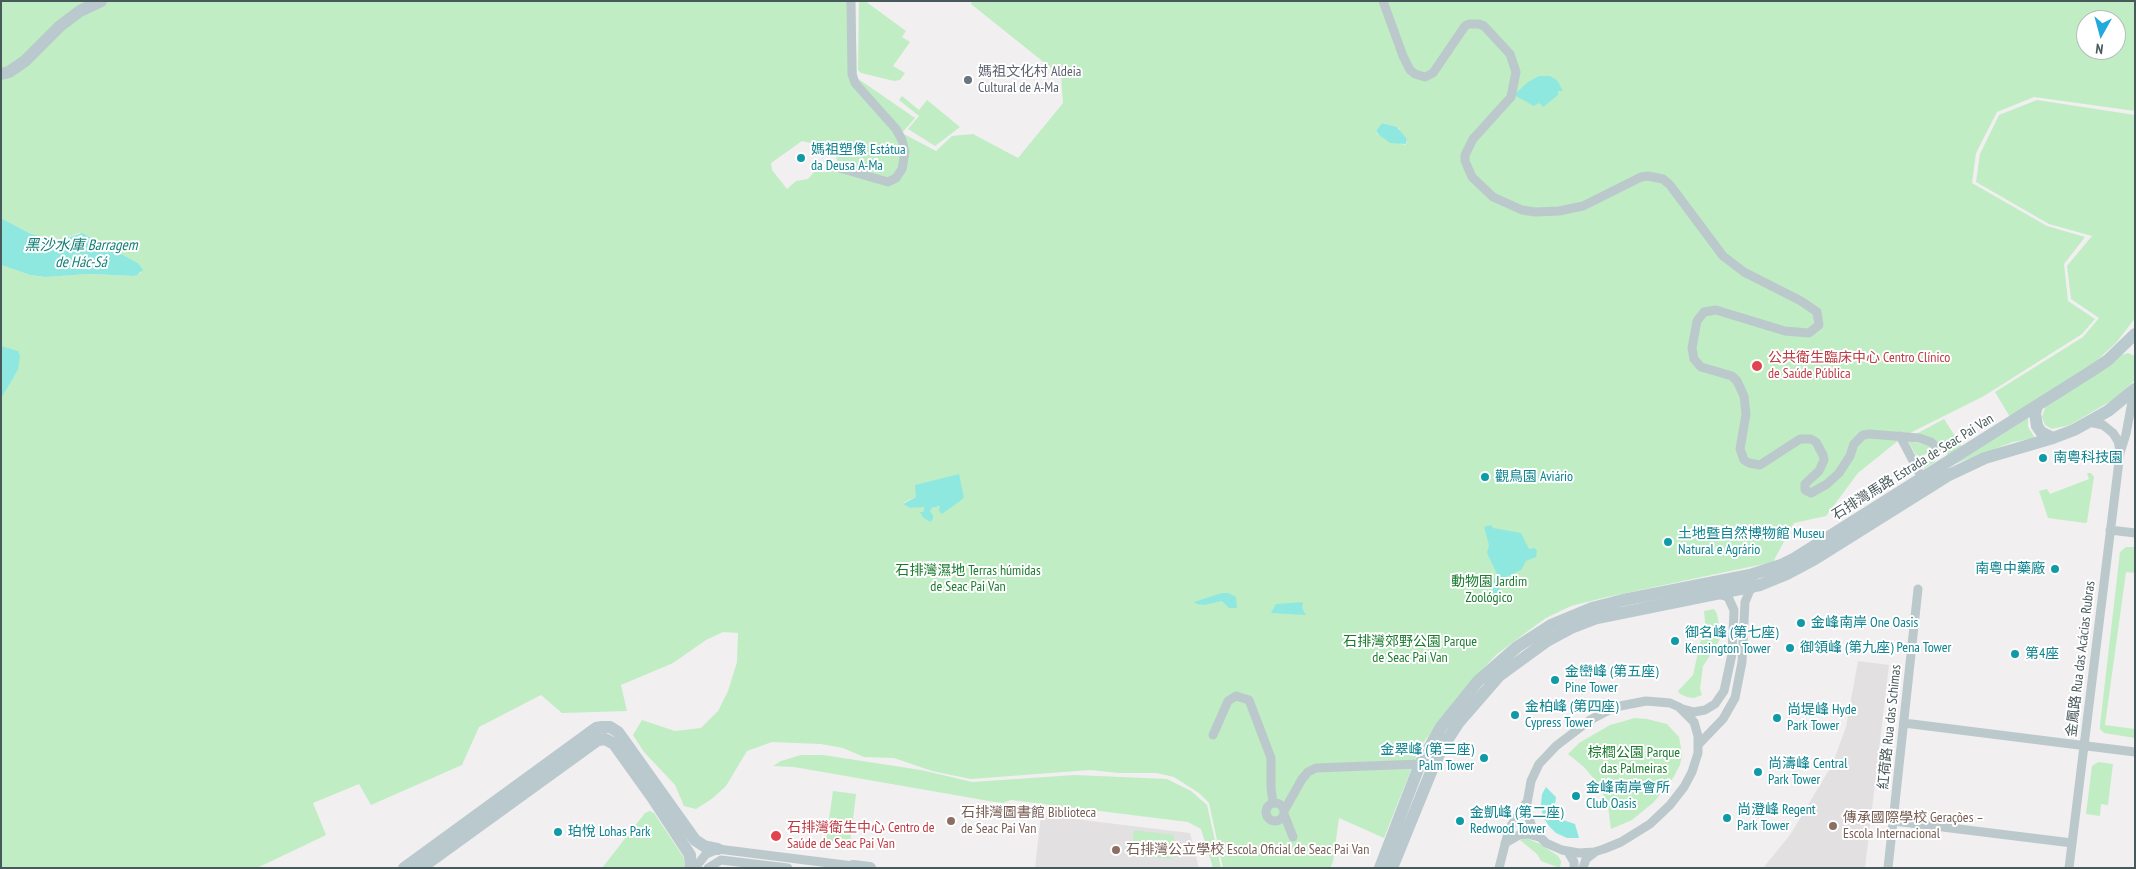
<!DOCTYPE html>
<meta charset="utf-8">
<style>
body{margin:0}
#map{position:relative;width:2136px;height:869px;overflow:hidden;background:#f2eff0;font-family:"PT Sans Narrow",sans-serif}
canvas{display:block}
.frame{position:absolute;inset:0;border:2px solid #48595c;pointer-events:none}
.north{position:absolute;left:2076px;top:10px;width:50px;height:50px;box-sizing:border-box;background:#fff;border:1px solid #b6bdbe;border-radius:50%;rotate:187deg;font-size:14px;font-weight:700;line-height:20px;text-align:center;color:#48595c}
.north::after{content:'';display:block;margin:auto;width:18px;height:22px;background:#21aada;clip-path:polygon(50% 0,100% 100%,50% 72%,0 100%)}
</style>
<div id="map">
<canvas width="2136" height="869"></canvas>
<div class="frame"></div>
<div class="north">N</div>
</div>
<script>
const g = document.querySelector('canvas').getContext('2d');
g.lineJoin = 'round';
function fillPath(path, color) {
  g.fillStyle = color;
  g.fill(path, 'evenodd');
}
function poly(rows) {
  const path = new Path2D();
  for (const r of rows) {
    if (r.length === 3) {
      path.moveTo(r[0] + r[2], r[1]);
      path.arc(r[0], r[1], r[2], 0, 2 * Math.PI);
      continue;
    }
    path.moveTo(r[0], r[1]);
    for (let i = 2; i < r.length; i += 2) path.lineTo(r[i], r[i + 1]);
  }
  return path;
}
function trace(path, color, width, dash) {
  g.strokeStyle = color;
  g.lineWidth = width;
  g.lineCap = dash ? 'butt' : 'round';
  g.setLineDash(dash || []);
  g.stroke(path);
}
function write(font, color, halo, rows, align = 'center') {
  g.font = font + ' "PT Sans Narrow","Noto Sans SC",sans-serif';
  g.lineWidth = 4;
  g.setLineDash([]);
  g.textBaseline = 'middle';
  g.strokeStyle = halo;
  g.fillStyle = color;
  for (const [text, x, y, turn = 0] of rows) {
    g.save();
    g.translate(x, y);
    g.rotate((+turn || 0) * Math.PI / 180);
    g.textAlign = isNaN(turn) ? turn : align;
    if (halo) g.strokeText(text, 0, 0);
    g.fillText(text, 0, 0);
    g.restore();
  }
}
fillPath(poly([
 [1858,661,1889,665,1865,868,1763,868,1790,835,1832,765,1846,727],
 [1041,815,1190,833,1199,868,1035,868]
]), '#e3e0e1');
fillPath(poly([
 [1,1,855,1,857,78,915,118,902,133,936,151,952,136,973,134,1018,158,1063,103,1061,76,971,4,972,1,2135,1,2135,111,2034,97,1997,112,1976,153,1972,183,2047,226,2085,237,2064,264,2068,301,2095,319,2082,334,1984,396,1904,436,1858,473,1826,516,1794,523,1773,562,1607,597,1571,606,1546,618,1528,631,1496,655,1465,688,1420,747,1384,838,1339,818,1333,862,1330,868,1223,868,1209,803,1199,793,1174,777,1156,773,1119,773,1090,770,971,779,932,771,894,758,864,757,843,748,821,744,772,742,747,751,726,786,713,798,696,809,684,806,675,785,644,752,633,735,642,720,675,731,701,728,718,711,728,691,737,662,738,633,723,632,706,640,673,663,621,685,627,711,562,713,541,695,479,727,462,765,371,805,359,784,313,803,326,835,257,868,1,868,1,399,18,370,6,348,1,346,1,265,30,275,45,277,90,274,133,276,141,273,138,263,79,233,61,240,49,239,29,233,1,218],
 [2086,20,2116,20,2116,50,2086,50],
 [1383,123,1399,128,1401,134,1407,139,1407,143,1405,145,1377,134,1376,131],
 [802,141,828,147,835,152,838,163,836,167,830,167,826,172,814,172,808,179,796,181,787,189,772,170,771,163],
 [916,497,964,498,941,509,940,506,932,508,930,512,920,512,924,511,925,506,910,508,903,503],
 [859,1,865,1,906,31,902,37,910,42,893,66,905,73,900,80,894,81,861,73,858,70],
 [902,96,919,110,927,100,960,127,935,146,908,129,919,116,899,100],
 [2037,100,2135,115,2135,318,2116,343,2095,362,2010,417,1995,392,2083,337,2099,318,2071,299,2067,266,2092,236,2049,224,1976,182,1980,154,1999,115],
 [2128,353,2135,356,2135,380,2116,398,2070,425,2052,429,2045,425,2042,417,2046,405,2119,356],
 [2028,418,2028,427,2035,438,2013,442,1955,464],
 [1944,419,1962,447,1948,456,1945,451,1954,445,1950,440,1939,446,1916,434],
 [1908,441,1928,445,1933,449,1924,455,1928,461,1936,455,1935,462,1924,469],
 [2087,473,2091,473,2094,477,2087,522,2085,523,2048,518,2039,491,2047,489,2050,494,2089,479],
 [2126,547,2135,547,2135,573,2126,572,2105,725,2135,729,2135,738,2104,733,2100,729,2100,725,2120,552],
 [1714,609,1717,614,1721,636,1717,645,1703,666,1700,689,1702,695,1694,698,1687,697,1680,694,1678,691,1693,675,1705,622,1704,611],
 [1635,718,1647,719,1667,724,1679,737,1682,754,1680,765,1673,778,1654,802,1632,820,1611,829,1608,806,1599,785,1584,767,1568,754,1579,743,1610,725],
 [801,755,823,755,921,770,972,782,1075,775,1167,779,1191,791,1207,805,1221,868,1213,868,1201,829,1188,822,1011,800,1003,803,995,802,794,767,773,766,781,761],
 [2098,762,2113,764,2108,805,2101,804,2100,816,2086,814,2092,766],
 [833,791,856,794,850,844,826,841],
 [650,811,654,813,684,858,685,868,602,868,645,813],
 [1134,830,1174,835,1172,859,1131,855],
 [1526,838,1540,844,1558,856,1561,861,1560,868,1541,861,1537,854,1520,840]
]), '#c0edc4');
fillPath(poly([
 [1539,76,1550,76,1557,80,1563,91,1558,91,1558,95,1543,107,1539,103,1534,106,1514,95,1528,82],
 [1382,123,1397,127,1407,139,1406,144,1390,143,1378,134,1376,131],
 [1,218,29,233,49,239,61,240,82,233,138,263,143,270,137,275,133,276,90,274,45,277,30,275,1,265],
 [1,346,18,351,20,356,18,370,1,399],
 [959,474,964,498,942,514,939,511,940,506,932,508,930,512,933,515,933,519,930,522,923,517,920,512,924,511,924,507,910,508,903,504,916,497,915,485],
 [1491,525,1493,528,1521,533,1529,549,1535,548,1537,551,1536,557,1526,561,1521,570,1502,579,1499,578,1494,584,1500,588,1497,594,1493,596,1493,588,1491,584,1497,574,1487,553,1489,545,1484,527],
 [1222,593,1228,593,1236,597,1237,608,1229,608,1222,601,1204,605,1197,604,1194,602],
 [1303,602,1302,608,1306,615,1271,613,1276,604],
 [1546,787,1556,797,1555,805,1558,813,1563,820,1575,824,1579,838,1567,838,1556,833,1549,826,1543,817,1541,804,1542,794]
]), '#8fe8e0');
trace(poly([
 [1383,1,1403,56,1410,70,1415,74,1425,77,1433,73,1465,26,1469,24,1479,24,1484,26,1510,54,1516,72,1511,97,1473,139,1465,155,1465,161,1472,177,1493,197,1522,210,1535,212,1559,211,1583,206,1641,177,1648,176,1663,179,1670,185,1723,256,1744,272,1801,301,1817,312,1819,325,1809,333,1785,331,1716,310,1704,312,1697,321,1692,348,1694,359,1701,367,1732,376,1737,381,1744,396,1746,414,1740,449,1744,460,1749,463,1760,465,1800,439,1811,439,1816,442,1823,455,1824,460,1819,471,1805,484,1805,490,1811,493,1827,484,1839,473,1850,456,1854,444,1863,435,1869,434,1919,438,1931,442,1937,448],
 [836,167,888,182,896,178,902,169,905,152,902,140,896,129,855,83,852,74,851,1],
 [2089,422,2103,425,2113,433,2118,441,2120,450],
 [1900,436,1922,478],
 [2110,530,2135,533],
 [1646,701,1670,703,1679,707,1694,722,1698,736,1698,753,1692,772,1684,787,1670,805,1650,824,1621,842,1604,849,1594,852,1579,853,1562,850,1546,843,1533,830,1526,809,1531,781,1539,764,1556,746,1590,720,1615,707,1646,701],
 [1683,709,1694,712,1705,710,1715,704,1724,691,1732,654,1734,610,1728,597,1718,594],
 [1904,723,2135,752],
 [1213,735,1228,701,1236,696,1249,700,1271,758,1271,788,1273,803],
 [1698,745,1723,719,1735,698,1742,662,1745,602,1750,590,1755,587],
 [1275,812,9],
 [1284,811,1302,779,1308,772,1316,768,1420,764],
 [1284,814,1293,837],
 [1894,821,2072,843],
 [1505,843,1519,835,1527,834,1539,837],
 [1568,852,1574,862,1574,868],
 [695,868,706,854,718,849,853,866],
 [708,868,721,860,788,868],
 [1499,868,1509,829,1526,803],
 [1583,868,1586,859,1594,853],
 [1888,868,1918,589],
 [2069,868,2120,453,2126,434,2134,391]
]), '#bcc9cc', 9);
trace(poly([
 [1,74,9,72,25,61,60,26,80,11,101,1],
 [2037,406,2035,413,2037,426,2041,432,2053,438],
 [404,868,596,728,602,727,610,727,618,732,695,840,704,846,718,849],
 [421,868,598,740,605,739,614,744,652,797,690,855,691,868],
 [852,868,853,866,870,868],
 [1380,868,1420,764,1441,727,1478,681,1517,647,1551,625,1592,608,1623,600,1750,575,1781,565,1795,558,2090,372,2108,360,2135,334],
 [1392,868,1431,772,1442,748,1459,722,1499,676,1547,641,1571,628,1597,618,1760,585,1787,574,1815,559,1949,475,1985,458,2053,438,2074,430,2108,411,2135,389]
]), '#b9c9cd', 12);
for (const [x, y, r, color] of [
 [968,80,5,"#6b7280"],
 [801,158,5,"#0f9aa8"],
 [1757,366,6,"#e0444e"],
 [2043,458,5,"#0f9aa8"],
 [1485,477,5,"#0f9aa8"],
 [1668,542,5,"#0f9aa8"],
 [2055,569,5,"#0f9aa8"],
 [1801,623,5,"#0f9aa8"],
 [1675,641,5,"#0f9aa8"],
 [1790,648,5,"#0f9aa8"],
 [2015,654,5,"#0f9aa8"],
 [1555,680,5,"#0f9aa8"],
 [1515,715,5,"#0f9aa8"],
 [1777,718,5,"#0f9aa8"],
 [1484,758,5,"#0f9aa8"],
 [1758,772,5,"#0f9aa8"],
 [1576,796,5,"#0f9aa8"],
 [1727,818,5,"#0f9aa8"],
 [951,821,5,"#8d6e63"],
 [1460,821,5,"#0f9aa8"],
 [1833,826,5,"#8d6e63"],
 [558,832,5,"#0f9aa8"],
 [776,836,6,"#e0444e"],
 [1116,850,5,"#8d6e63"]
]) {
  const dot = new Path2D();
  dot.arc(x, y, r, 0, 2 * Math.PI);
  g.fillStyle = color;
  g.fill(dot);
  trace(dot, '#fff', 2);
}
write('14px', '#5b616d', '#fff', [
 ["媽祖文化村 Aldeia",978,72],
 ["Cultural de A-Ma",978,88]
], 'left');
write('14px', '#0d838f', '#fff', [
 ["媽祖塑像 Estátua",811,150],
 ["da Deusa A-Ma",811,166],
 ["南粵科技園",2053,458],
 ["觀鳥園 Aviário",1495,477],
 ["土地暨自然博物館 Museu",1678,534],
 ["Natural e Agrário",1678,550],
 ["南粵中藥廠",2045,569,"right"],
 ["金峰南岸 One Oasis",1811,623],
 ["御名峰 (第七座)",1685,633],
 ["Kensington Tower",1685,649],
 ["御領峰 (第九座) Pena Tower",1800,648],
 ["第4座",2025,654],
 ["金巒峰 (第五座)",1565,672],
 ["Pine Tower",1565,688],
 ["金柏峰 (第四座)",1525,707],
 ["Cypress Tower",1525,723],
 ["尚堤峰 Hyde",1787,710],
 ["Park Tower",1787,726],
 ["金翠峰 (第三座)",1474,750,"right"],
 ["Palm Tower",1474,766,"right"],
 ["尚濤峰 Central",1768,764],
 ["Park Tower",1768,780],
 ["金峰南岸會所",1586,788],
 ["Club Oasis",1586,804],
 ["尚澄峰 Regent",1737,810],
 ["Park Tower",1737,826],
 ["金凱峰 (第二座)",1470,813],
 ["Redwood Tower",1470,829],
 ["珀悅 Lohas Park",568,832]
], 'left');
write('14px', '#be3a42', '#fff', [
 ["公共衛生臨床中心 Centro Clínico",1768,358],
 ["de Saúde Pública",1768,374],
 ["石排灣衛生中心 Centro de",787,828],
 ["Saúde de Seac Pai Van",787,844]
], 'left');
write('14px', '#48595c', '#fff', [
 ["石排灣馬路 Estrada de Seac Pai Van",1913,467,-32],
 ["金鳳路 Rua das Acácias Rubras",2081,659,-83],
 ["紅荷路 Rua das Schimas",1890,727,-84]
]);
write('14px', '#1b7b2e', '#fff', [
 ["石排灣濕地 Terras húmidas",968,571],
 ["de Seac Pai Van",968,587],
 ["動物園 Jardim",1489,582],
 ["Zoológico",1489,598],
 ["石排灣郊野公園 Parque",1410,642],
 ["de Seac Pai Van",1410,658],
 ["棕櫚公園 Parque",1634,753],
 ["das Palmeiras",1634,769]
]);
write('14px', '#785e54', '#fff', [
 ["石排灣圖書館 Biblioteca",961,813],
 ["de Seac Pai Van",961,829],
 ["傳承國際學校 Gerações –",1843,818],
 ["Escola Internacional",1843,834],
 ["石排灣公立學校 Escola Oficial de Seac Pai Van",1126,850]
], 'left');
write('italic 15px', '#128076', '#fff', [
 ["黑沙水庫 Barragem",81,246],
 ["de Hác-Sá",81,263]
]);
</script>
